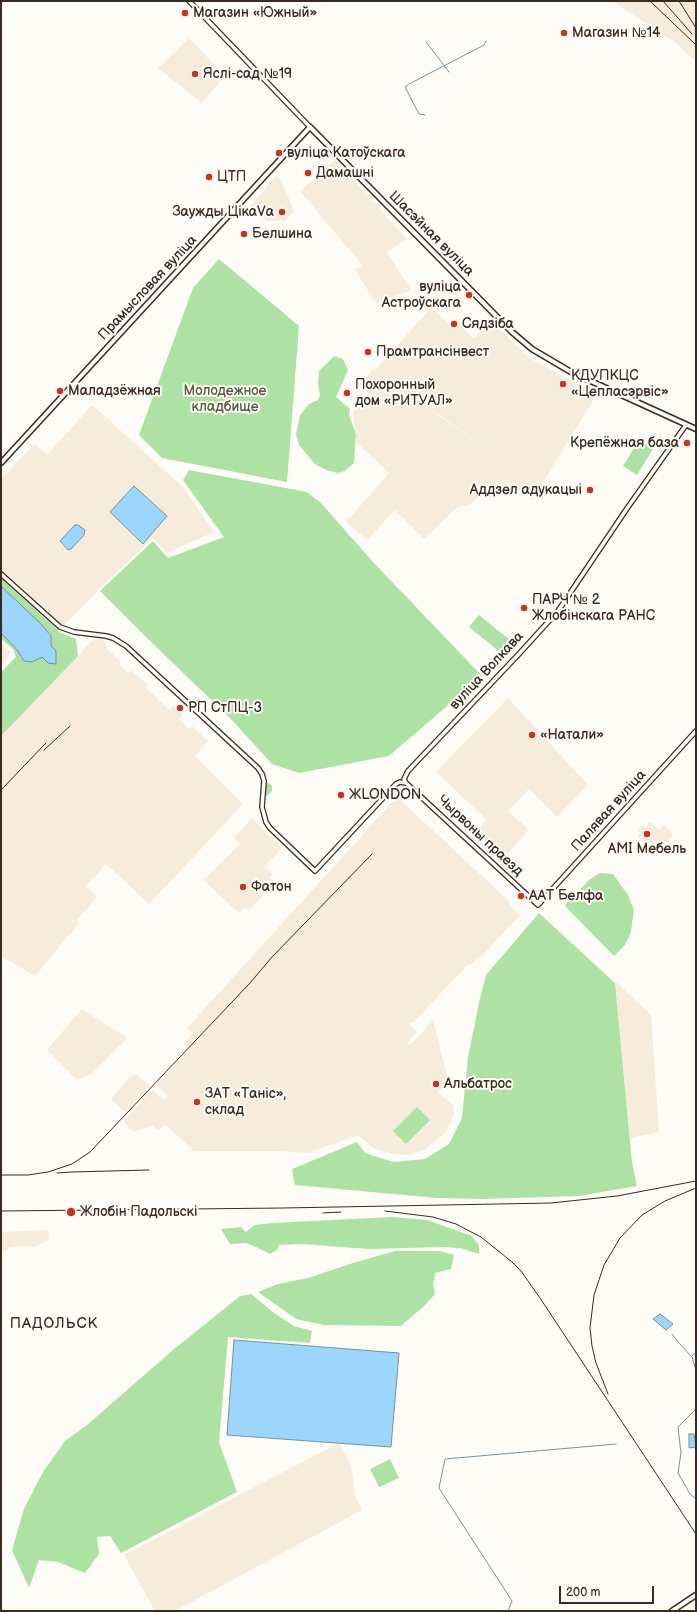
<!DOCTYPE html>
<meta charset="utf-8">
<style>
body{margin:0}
#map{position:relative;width:697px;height:1612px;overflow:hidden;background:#fdfcf7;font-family:"Balsamiq Sans",sans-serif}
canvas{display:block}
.frame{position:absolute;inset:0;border:2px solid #3b2a1e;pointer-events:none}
.scale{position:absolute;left:559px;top:1586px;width:95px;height:18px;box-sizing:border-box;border:2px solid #3b2a1e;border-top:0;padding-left:5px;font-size:12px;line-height:14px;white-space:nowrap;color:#3b2a1e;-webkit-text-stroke:3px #fdfcf7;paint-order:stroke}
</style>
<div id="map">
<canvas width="697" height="1612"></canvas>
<div class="frame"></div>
<div class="scale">200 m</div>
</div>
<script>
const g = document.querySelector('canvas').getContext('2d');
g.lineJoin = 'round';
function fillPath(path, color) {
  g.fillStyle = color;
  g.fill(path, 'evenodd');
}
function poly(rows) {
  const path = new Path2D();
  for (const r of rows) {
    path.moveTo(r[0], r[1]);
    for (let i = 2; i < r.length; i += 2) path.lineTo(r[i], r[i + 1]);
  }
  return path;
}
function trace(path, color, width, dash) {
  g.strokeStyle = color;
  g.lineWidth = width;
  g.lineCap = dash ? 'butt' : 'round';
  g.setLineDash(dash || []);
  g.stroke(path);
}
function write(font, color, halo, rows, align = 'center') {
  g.font = font + ' "Balsamiq Sans",sans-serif';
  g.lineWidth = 4;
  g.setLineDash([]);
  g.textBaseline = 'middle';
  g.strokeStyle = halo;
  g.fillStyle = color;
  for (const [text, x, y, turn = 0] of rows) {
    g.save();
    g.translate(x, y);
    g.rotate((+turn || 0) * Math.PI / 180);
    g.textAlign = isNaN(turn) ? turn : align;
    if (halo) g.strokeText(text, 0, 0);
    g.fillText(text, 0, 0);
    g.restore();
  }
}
fillPath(poly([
 [612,1,696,1,696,62,676,43],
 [189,38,225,76,202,103,158,68],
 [335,160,407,239,387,252,411,290,376,303,355,270,363,266,300,191],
 [277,175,286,192,294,211,285,221,267,221,248,209],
 [431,308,456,329,459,325,474,338,492,321,529,358,597,394,532,500,508,484,507,486,499,481,469,505,457,507,424,539,395,510,367,540,346,522,391,471,389,473,357,443,353,412,369,394,359,385,374,368,376,369],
 [402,388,493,454,442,418],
 [92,405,183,487,214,532,167,553,153,538,104,584,64,626,1,569,1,479,35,444,47,455],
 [94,639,105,640,107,649,121,662,119,665,128,673,131,670,148,685,146,688,169,710,174,705,183,715,179,719,189,729,192,726,208,741,195,756,243,804,149,904,106,864,86,886,97,897,77,920,79,923,35,976,1,956,1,734],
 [1,643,11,653,1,664],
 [508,698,588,785,557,817,529,789,508,811,529,830,507,854,499,847,497,848,478,830,487,820,436,772],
 [397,797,509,901,510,905,520,915,481,957,479,956,471,965,469,963,413,1023,411,1022,409,1024,417,1032,407,1043,410,1046,433,1020,447,1076,446,1083,438,1092,453,1105,454,1115,450,1125,443,1135,423,1151,405,1155,393,1154,373,1148,358,1135,308,1153,278,1151,194,1151,166,1125,157,1130,153,1125,134,1132,123,1122,152,1089,164,1100,168,1096,157,1085,189,1050,183,1044,193,1033,187,1028],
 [252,818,282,848,265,866,273,874,270,878,275,882,249,911,245,907,239,913,203,880,240,844,234,838],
 [650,822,659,830,664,824,673,835,652,856,642,847,645,844,637,836,640,832,638,831,643,825,645,827],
 [615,981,651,1015,659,1132,630,1138],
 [82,1009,127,1038,92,1074,77,1080,47,1050],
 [132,1075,137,1075,150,1086,126,1113,111,1099],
 [48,1230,49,1240,34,1247,28,1246,11,1247,1,1253,1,1232],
 [339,1443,351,1465,355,1496,362,1510,175,1611,155,1611,124,1555]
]), '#f7ebdb');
fillPath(poly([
 [219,259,299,326,287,482,162,458,139,435,193,288],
 [334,356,343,359,348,370,336,397,350,409,349,415,356,434,354,463,345,471,338,473,326,470,315,464,299,445,296,434,300,415,309,404,318,400,320,395,318,383,319,371],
 [639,440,653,449,637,475,623,466],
 [189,470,307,492,320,502,374,563,482,676,389,756,299,773,272,764,230,718,149,640,100,591,153,541,168,558,224,537,183,480],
 [1,578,61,633,76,639,78,656,1,736,1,672,16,657,13,649,1,639],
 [479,615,511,641,501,653,469,627],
 [268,782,272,786,272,791,267,796,265,794,265,786],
 [600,873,613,874,628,895,634,910,631,932,625,945,614,956,567,908,565,905,589,880],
 [539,913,615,983,632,1162,637,1186,579,1196,484,1199,437,1198,295,1185,292,1169,357,1142,365,1153,393,1162,425,1159,449,1144,462,1118,468,1057,479,1003,486,975],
 [417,1107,430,1120,406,1144,393,1131],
 [392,1217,427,1220,472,1236,479,1245,479,1254,460,1248,444,1247,368,1249,302,1244,279,1245,277,1250,270,1254,256,1247,246,1243,230,1244,221,1229,241,1227,246,1232,255,1225,272,1223],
 [395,1251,440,1251,454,1255,451,1269,435,1273,433,1284,435,1294,424,1306,401,1326,324,1325,296,1319,258,1292,278,1284,308,1278,353,1263],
 [251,1294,274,1313,294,1326,312,1331,310,1343,228,1337,219,1442,237,1492,121,1553,110,1536,97,1537,99,1554,85,1573,58,1562,39,1560,29,1588,12,1550,24,1509,43,1472,65,1441,87,1425,173,1350,240,1296],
 [390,1459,399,1478,379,1487,370,1469]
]), '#aee2a4');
const water = poly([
 [134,486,167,516,143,544,110,512,134,486],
 [75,525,78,525,85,530,84,535,71,549,68,550,60,541,75,525],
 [1,586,41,624,51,636,51,645,56,651,56,664,48,663,42,657,32,662,24,661,18,651,1,633,1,586],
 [660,1314,673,1324,666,1330,653,1319,660,1314],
 [234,1340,399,1353,391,1447,227,1435,234,1340],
 [689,1434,694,1434,696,1447,689,1448,689,1434]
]);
fillPath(water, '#9cd6fc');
trace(water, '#7591a3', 1);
trace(poly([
 [426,42,449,72],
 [425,115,419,114,405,87,409,84,484,45,486,41],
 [672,1334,679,1343,692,1357,696,1370],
 [692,1356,696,1353],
 [696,1404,695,1410,678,1427,681,1453,678,1473,690,1494,696,1499],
 [508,1611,512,1601,439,1488,445,1459,616,1444]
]), '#7591a3', 1);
const tertiary = poly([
 [189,1,310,127],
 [686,425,628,507,558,611,518,655,408,771,404,779,406,783,538,905,696,731],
 [1,574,60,627,74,632,106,636,113,638,126,646,258,768,262,774,264,781,262,807,266,822,270,828,315,871,396,784,400,782,406,783]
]);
const secondary = poly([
 [1,463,310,127,512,332,532,349,571,372,696,429],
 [672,1611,696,1595]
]);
trace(tertiary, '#3b2a1e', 6);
trace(secondary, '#3b2a1e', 7);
trace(tertiary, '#fdfcf7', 3.5);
trace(secondary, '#fdfcf7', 4);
trace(poly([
 [650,1,696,45],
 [663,1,692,34],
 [679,1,696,28],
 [44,750,70,726],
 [1,790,46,743],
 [57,1173,71,1172,149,1170],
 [1,1175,28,1175,48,1172,72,1164,90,1152,250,983,272,957,372,854],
 [1,1211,283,1208,551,1203,617,1196,696,1181],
 [385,1211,433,1217,456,1224,481,1237,512,1262,521,1271,540,1298,696,1534],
 [323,1213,341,1212],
 [608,1394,596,1363,592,1346,590,1328,594,1295,604,1265,620,1238,642,1215,665,1201,696,1188]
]), '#3b2a1e', 1);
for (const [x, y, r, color] of [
 [185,13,4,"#c8321e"],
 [564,33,4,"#c8321e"],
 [195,74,4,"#c8321e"],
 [279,153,4,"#c8321e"],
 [308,173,4,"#c8321e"],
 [209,177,4,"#c8321e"],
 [282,212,4,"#c8321e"],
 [244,234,4,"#c8321e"],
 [469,295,4,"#c8321e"],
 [454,324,4,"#c8321e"],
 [368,352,4,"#c8321e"],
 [563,384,4,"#c8321e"],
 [60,391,4,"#c8321e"],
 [347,393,4,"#c8321e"],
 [687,443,4,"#c8321e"],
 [590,490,4,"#c8321e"],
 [524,608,4,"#c8321e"],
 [180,708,4,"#c8321e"],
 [532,735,4,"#c8321e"],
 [341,795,4,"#c8321e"],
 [647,834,4,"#c8321e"],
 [243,887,4,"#c8321e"],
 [521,896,4,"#c8321e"],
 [436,1084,4,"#c8321e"],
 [197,1102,4,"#c8321e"],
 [71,1212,5,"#c8321e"]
]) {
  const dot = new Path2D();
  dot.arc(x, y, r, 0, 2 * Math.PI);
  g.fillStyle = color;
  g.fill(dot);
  trace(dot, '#fdfcf7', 1.5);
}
write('14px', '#3b2a1e', '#fdfcf7', [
 ["Магазин «Южный»",193,13],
 ["Магазин №14",572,33],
 ["Яслі-сад №19",203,74],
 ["вуліца Катоўскага",287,153],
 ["Дамашні",316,173],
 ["ЦТП",217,177],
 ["Заужды ЦікаVа",274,212,"right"],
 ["Белшина",252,234],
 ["вуліца",461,287,"right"],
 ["Астроўскага",461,303,"right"],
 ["Сядзіба",462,324],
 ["Прамтрансінвест",376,352],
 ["КДУПКЦС",571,376],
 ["«Цепласэрвіс»",571,392],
 ["Похоронный",355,385],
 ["дом «РИТУАЛ»",355,401],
 ["Маладзёжная",68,391],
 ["Крепёжная база",679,443,"right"],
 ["Аддзел адукацыі",582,490,"right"],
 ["ПАРЧ № 2",532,600],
 ["Жлобінскага РАНС",532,616],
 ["РП СтПЦ-3",188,708],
 ["«Натали»",540,735],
 ["ЖLONDON",349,795],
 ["AMI Мебель",647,849,"center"],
 ["Фатон",251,887],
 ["ААТ Белфа",529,896],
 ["Альбатрос",444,1084],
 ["ЗАТ «Таніс»,",205,1094],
 ["склад",205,1110],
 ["Жлобін Падольскі",80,1212]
], 'left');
write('14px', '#3b2a1e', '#fdfcf7', [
 ["Шасэйная вуліца",431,234,45],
 ["Прамысловая вуліца",148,288,-47],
 ["вуліца Волкава",487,671,-47],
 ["Палявая вуліца",609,811,-48],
 ["Чырвоны праезд",480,836,43]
]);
write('14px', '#585840', '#fdfcf7', [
 ["Молодежное",225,391],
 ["кладбище",225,407]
]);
g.letterSpacing = '1px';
write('15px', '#3b2a1e', '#fdfcf7', [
 ["ПАДОЛЬСК",54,1324]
]);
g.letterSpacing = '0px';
</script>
